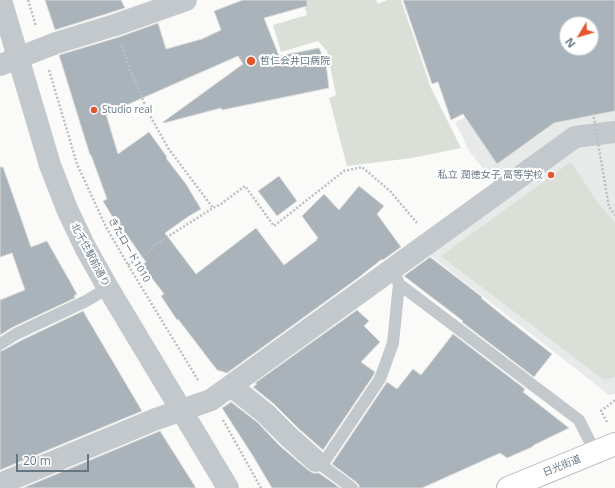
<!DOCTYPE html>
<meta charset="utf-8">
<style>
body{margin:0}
#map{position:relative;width:615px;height:488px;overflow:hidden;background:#fafaf8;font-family:"Open Sans",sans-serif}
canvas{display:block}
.north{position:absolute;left:559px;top:16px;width:40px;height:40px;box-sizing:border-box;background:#fff;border:1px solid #c1c8cd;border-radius:50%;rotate:232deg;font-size:11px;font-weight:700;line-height:16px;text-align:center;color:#657683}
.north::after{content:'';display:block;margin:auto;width:14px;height:18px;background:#e4572e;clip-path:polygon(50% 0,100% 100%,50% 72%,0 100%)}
.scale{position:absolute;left:16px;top:454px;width:73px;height:18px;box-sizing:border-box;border:2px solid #657683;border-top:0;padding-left:5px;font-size:12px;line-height:14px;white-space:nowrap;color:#657683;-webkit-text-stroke:3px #fff;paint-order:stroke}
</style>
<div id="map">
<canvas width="615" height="488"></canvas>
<div class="north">N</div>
<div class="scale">20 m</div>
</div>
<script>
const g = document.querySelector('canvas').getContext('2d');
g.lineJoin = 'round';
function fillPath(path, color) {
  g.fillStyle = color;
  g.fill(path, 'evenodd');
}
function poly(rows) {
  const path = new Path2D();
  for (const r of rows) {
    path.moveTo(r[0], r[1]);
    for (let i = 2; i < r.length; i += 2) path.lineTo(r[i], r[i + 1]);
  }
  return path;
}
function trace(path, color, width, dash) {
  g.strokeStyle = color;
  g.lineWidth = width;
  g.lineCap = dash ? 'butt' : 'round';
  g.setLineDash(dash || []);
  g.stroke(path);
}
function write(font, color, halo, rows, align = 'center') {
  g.font = font + ' "Open Sans","Noto Sans JP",sans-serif';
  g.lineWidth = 4;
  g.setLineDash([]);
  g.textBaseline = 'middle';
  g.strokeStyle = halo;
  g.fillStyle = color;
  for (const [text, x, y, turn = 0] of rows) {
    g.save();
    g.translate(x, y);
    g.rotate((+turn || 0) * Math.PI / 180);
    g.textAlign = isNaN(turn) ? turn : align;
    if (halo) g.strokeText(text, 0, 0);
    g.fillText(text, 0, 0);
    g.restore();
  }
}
fillPath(poly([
 [615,0,615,394,609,395,430,255,507,199,469,151,455,122,488,107,591,48,591,24]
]), '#e8e9e9');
fillPath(poly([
 [303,0,376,0,378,4,387,0,401,0,431,88,461,148,412,158,347,166,329,98,336,95,327,51,318,41,281,52,273,25,307,15],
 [571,162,598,203,615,223,615,377,604,380,441,256]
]), '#dadfd7');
const building = poly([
 [45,0,121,0,125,8,55,30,45,0],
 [243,0,307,0,307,6,264,18,279,56,319,48,326,64,329,88,222,110,221,108,164,123,163,122,243,64,238,56,106,114,118,154,149,132,167,157,166,158,186,184,201,209,189,216,165,233,196,274,256,228,284,265,317,240,316,240,318,238,302,216,324,194,339,210,359,186,384,206,377,214,401,247,383,260,382,259,358,278,227,373,217,370,178,319,177,320,161,296,164,294,142,265,146,262,121,227,119,228,103,201,107,199,91,155,90,155,59,55,119,37,158,23,166,49,202,39,221,30,214,11,243,0],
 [403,0,615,0,615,111,554,123,497,164,463,114,451,120,438,82,432,84,403,0],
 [567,24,591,24,591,48,567,48,567,24],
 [0,167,3,167,31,247,47,241,77,294,74,296,75,298,13,327,0,335,0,300,25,290,12,253,0,257,0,167],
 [279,176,297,201,277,216,258,191,279,176],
 [430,257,482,297,481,298,507,319,552,354,534,377,462,322,463,321,404,276,430,257],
 [357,310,369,321,364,326,380,342,361,362,375,372,373,376,323,450,298,428,274,404,253,387,257,384,255,383,357,310],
 [83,311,142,411,0,470,0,351,4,350,20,341,83,311],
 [453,334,525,389,523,392,569,428,534,445,532,447,507,458,500,453,422,488,359,488,359,485,356,482,332,464,387,382,397,389,413,369,421,375,453,334],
 [231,402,257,422,280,446,308,470,313,473,319,473,340,488,272,488,253,456,222,408,231,402],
 [160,431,196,488,23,488,160,431]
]);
fillPath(building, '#aab3b9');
trace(building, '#dcdcda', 1);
const trunk = poly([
 [508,488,615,444]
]);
trace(trunk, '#b4b9bd', 24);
trace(poly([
 [28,0,36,26],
 [122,46,129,67,148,112,168,148,213,208],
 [49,70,77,164,106,227,128,265,198,380],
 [128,265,151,251,153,246,213,208,221,204,245,186,274,226,344,171,362,167,390,191,417,223],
 [223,420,261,488],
 [607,422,601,411,615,400]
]), '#bbbfc2', 2.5, [2, 2]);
trace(poly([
 [399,284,579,420,595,452],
 [0,344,16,334,86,301,108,288],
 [316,461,352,488],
 [322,465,380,379,393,343,399,284,397,279]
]), '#c3c8cc', 12);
trace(poly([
 [0,65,56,43,115,25,186,0],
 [231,386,265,413,289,437,316,461],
 [0,484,156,419,211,400,575,137,615,132]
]), '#c3c8cc', 22);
trace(poly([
 [1,0,50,165,67,209,85,247,108,288,228,488]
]), '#c3c8cc', 22);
trace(trunk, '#fff', 22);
trace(poly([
 [593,113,609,207,615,215]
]), '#bbbfc2', 2.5, [2, 2]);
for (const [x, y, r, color] of [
 [251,61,5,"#e4572e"],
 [94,110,4,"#e4572e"],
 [551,175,4,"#e4572e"]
]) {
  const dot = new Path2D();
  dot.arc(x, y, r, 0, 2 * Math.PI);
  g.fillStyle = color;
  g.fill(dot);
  trace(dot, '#fff', 1.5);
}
write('10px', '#657683', '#fff', [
 ["哲仁会井口病院",260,61],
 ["Studio real",102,110],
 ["私立 潤徳女子 高等学校",543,175,"right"]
], 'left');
write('10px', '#657683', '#fff', [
 ["きたロード1010",129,250,60],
 ["北千住駅前通り",90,255,62],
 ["日光街道",562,466,-22]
]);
</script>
